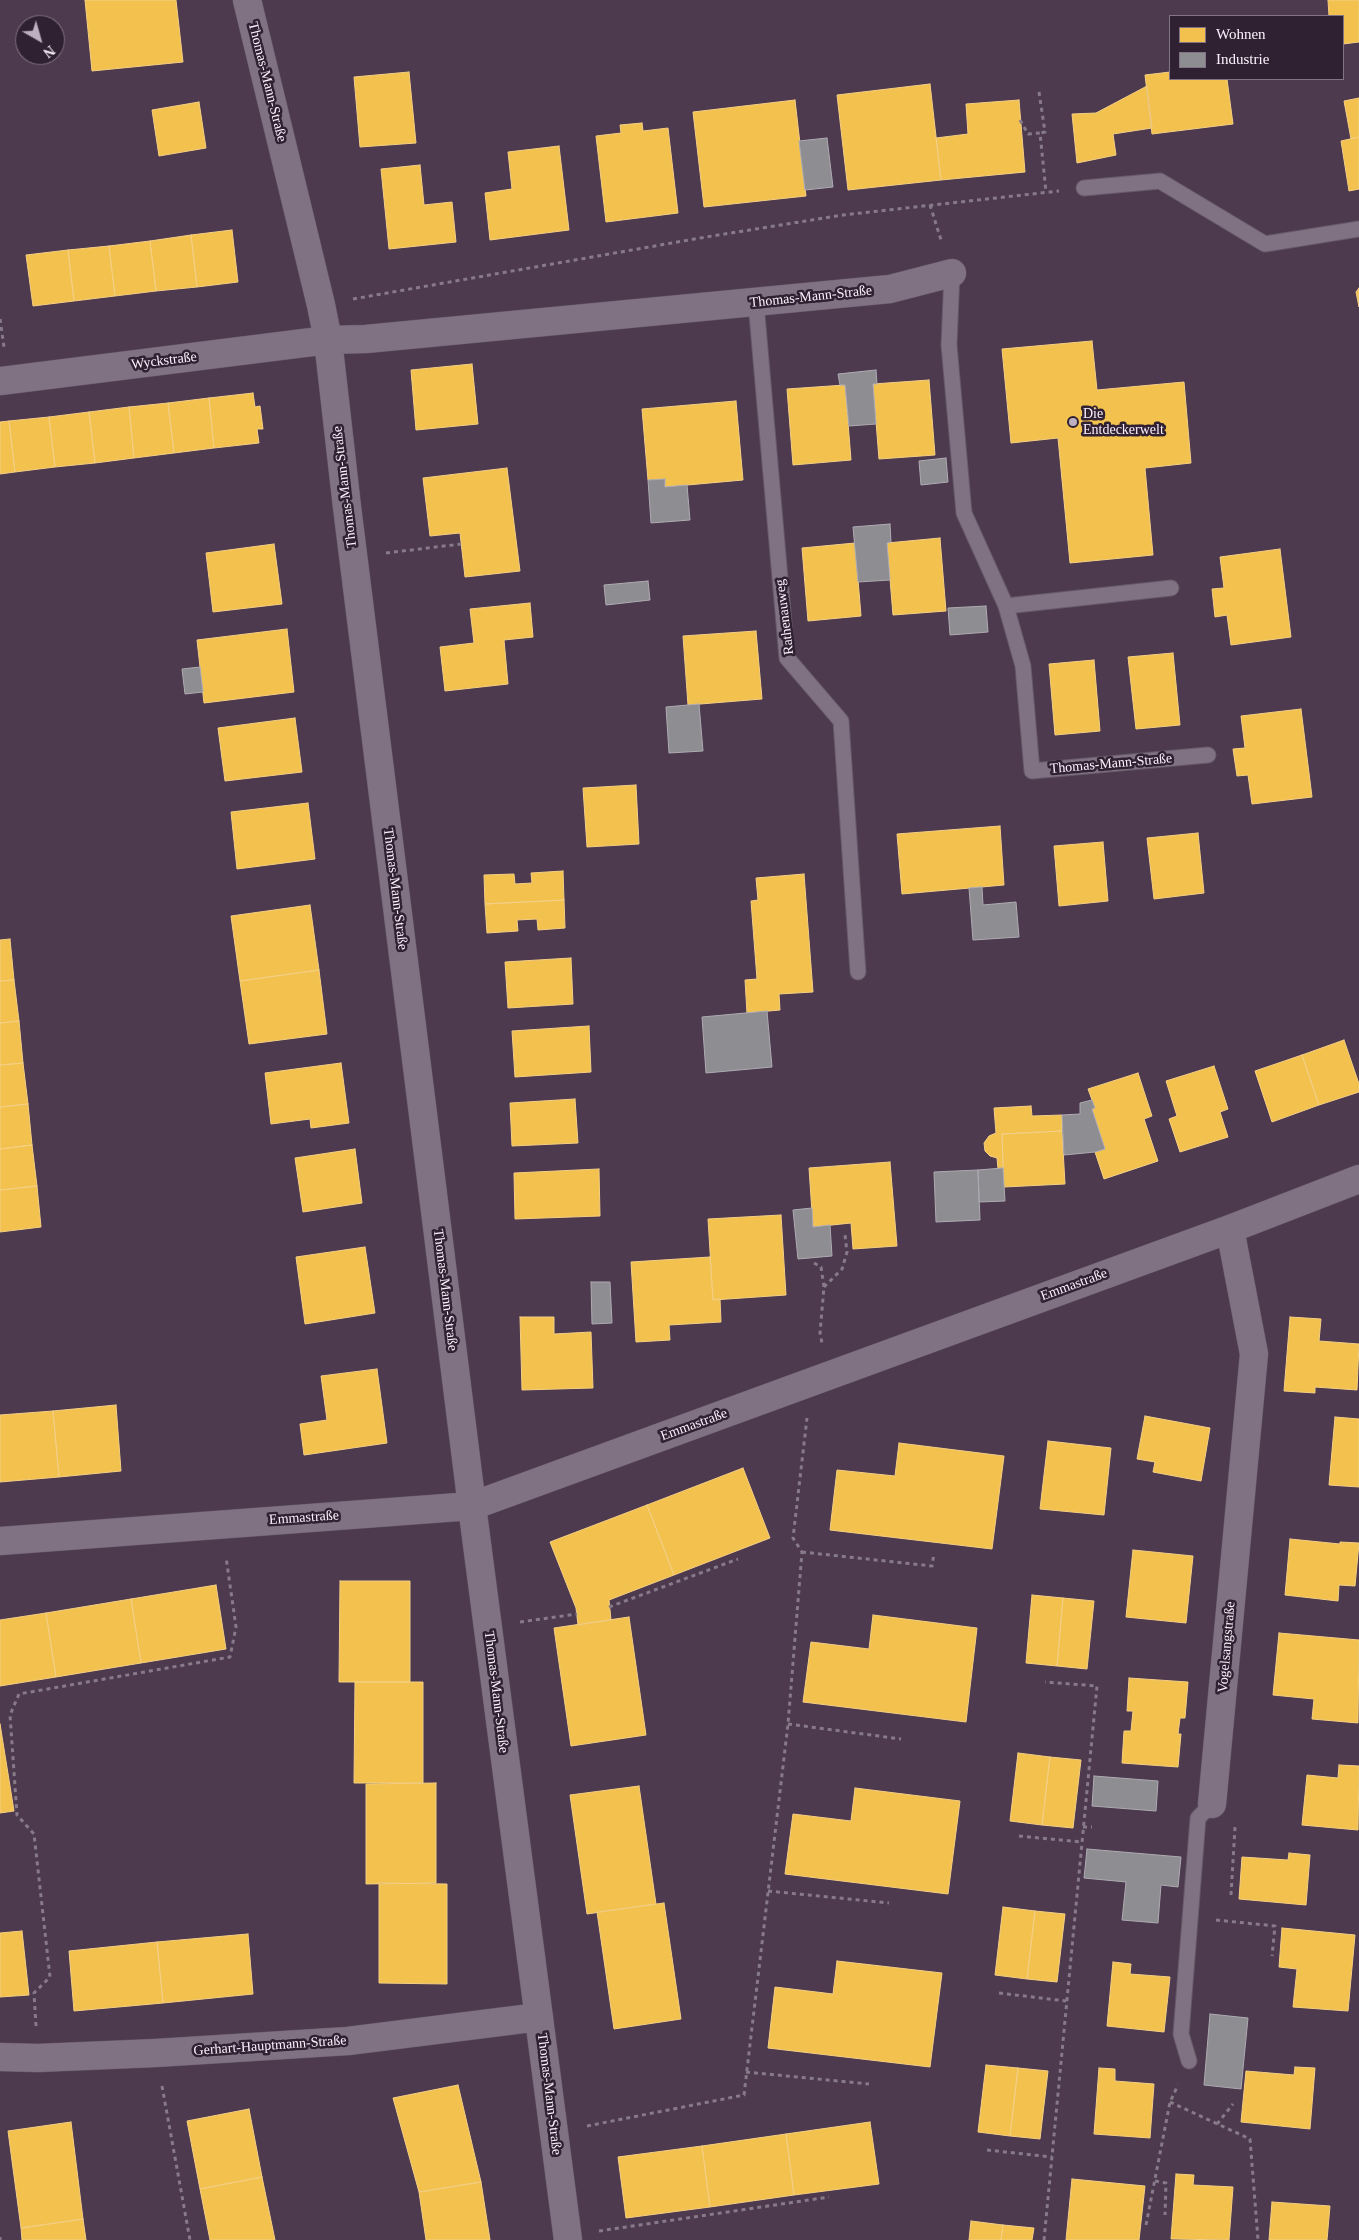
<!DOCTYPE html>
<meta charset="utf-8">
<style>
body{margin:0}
#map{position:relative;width:1359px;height:2240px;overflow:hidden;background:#4d3a4f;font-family:Georgia,serif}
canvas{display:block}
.legend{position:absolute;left:1169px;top:15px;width:175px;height:65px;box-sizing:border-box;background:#302132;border:1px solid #827484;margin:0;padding:6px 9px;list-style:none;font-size:15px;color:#fcf0fe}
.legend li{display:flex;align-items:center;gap:10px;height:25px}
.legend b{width:25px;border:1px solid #827484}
.north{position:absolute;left:15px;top:15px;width:50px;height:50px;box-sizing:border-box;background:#302132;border:1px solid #827484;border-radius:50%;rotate:142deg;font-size:14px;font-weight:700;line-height:20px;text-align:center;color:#fcf0fe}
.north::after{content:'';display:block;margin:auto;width:18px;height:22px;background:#bfb0c1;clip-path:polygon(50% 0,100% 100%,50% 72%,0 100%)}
</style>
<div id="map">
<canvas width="1359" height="2240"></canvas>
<ul class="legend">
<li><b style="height:14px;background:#f2c14e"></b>Wohnen</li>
<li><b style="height:14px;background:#8d8d92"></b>Industrie</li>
</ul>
<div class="north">N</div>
</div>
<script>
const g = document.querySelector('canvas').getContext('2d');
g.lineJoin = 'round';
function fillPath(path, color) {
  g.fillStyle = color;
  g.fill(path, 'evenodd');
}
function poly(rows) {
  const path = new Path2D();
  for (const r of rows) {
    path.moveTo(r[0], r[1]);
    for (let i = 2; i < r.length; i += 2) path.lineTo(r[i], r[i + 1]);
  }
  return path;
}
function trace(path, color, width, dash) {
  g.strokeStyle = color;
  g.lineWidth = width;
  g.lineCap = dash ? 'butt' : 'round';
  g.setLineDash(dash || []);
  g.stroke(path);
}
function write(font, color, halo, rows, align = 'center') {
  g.font = font + ' Georgia,serif';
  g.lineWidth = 5;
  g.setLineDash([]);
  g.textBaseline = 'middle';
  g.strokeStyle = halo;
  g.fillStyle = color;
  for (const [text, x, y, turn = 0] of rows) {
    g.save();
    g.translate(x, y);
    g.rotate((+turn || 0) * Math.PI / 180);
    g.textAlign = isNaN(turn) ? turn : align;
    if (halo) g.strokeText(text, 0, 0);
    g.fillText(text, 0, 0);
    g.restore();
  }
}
const homes = poly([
 [85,0,176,0,183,62,92,71,85,0],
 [1328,0,1359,0,1359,42,1343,44,1343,16,1329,16,1328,0],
 [409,72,416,143,360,147,354,77,409,72],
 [1170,72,1170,79,1227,79,1233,124,1152,134,1145,75,1170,72],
 [930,84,941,180,848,190,837,95,930,84],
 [1147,86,1152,128,1113,134,1116,155,1077,163,1072,114,1096,113,1147,86],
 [1359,98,1359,137,1351,139,1344,101,1359,98],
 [795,100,806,196,704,207,693,112,795,100],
 [1019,100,1025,172,941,180,936,138,968,134,966,104,1019,100],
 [199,102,206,148,159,156,152,110,199,102],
 [642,123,643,131,668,128,678,213,606,222,596,136,621,133,620,125,642,123],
 [1359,137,1359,189,1349,191,1341,141,1359,137],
 [559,146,569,230,490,240,485,193,512,189,508,152,559,146],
 [420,165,424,205,452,202,456,242,389,249,381,169,420,165],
 [232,230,238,282,197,287,191,235,232,230],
 [191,235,197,287,156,291,150,241,191,235],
 [150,241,156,291,115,296,109,246,150,241],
 [109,246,115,296,74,301,68,250,109,246],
 [68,250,74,301,33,306,26,255,68,250],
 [1359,288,1359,307,1356,292,1359,288],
 [1092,341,1097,390,1184,382,1191,463,1145,468,1153,555,1070,563,1058,438,1011,443,1002,349,1092,341],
 [472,364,478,424,416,430,411,370,472,364],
 [929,380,935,455,879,459,873,384,929,380],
 [845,385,851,460,793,465,787,389,845,385],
 [253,393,255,407,260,406,263,429,257,429,259,443,214,448,209,398,253,393],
 [209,398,214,448,174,453,168,403,209,398],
 [736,401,743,480,665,487,665,479,648,480,642,409,736,401],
 [168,403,174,453,134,458,129,407,168,403],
 [129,407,134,458,95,463,89,412,129,407],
 [89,412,95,463,55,467,49,417,89,412],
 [49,417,55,467,15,472,9,421,49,417],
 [9,421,15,472,0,474,0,422,9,421],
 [507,468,520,571,465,577,460,533,430,536,423,478,507,468],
 [940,538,946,611,893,615,887,543,940,538],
 [855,543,861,616,808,621,802,548,855,543],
 [274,544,282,604,213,612,206,553,274,544],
 [1280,549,1291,637,1231,645,1227,615,1215,617,1212,589,1224,588,1220,557,1280,549],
 [530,603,533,637,504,640,508,684,445,691,440,647,474,643,470,609,530,603],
 [287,629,294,692,204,703,197,640,287,629],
 [756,631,762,699,688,705,683,636,756,631],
 [1173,653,1180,725,1136,729,1128,657,1173,653],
 [1094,660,1100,731,1055,735,1049,664,1094,660],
 [1301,709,1312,797,1252,804,1248,775,1237,776,1233,749,1245,748,1241,716,1301,709],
 [295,718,302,772,225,781,218,728,295,718],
 [636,785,639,844,587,847,583,788,636,785],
 [308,803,315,859,237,869,231,812,308,803],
 [1000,826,1004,885,902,894,897,834,1000,826],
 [1198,833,1204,893,1154,899,1147,838,1198,833],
 [1103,842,1108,901,1059,906,1054,846,1103,842],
 [563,871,564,900,485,904,484,875,514,874,515,884,532,883,531,873,563,871],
 [804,874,813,992,779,994,780,1010,747,1013,745,980,757,979,751,901,758,900,756,878,804,874],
 [564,900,565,928,538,930,537,919,517,920,518,931,487,933,485,904,564,900],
 [310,905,319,970,240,981,231,916,310,905],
 [10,939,14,980,0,981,0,940,10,939],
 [571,958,573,1004,508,1008,505,962,571,958],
 [319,970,327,1034,249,1044,240,981,319,970],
 [14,980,19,1021,0,1023,0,981,14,980],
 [19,1021,23,1063,0,1065,0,1023,19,1021],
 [589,1026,591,1072,515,1077,512,1031,589,1026],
 [1344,1040,1359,1084,1359,1092,1319,1105,1302,1055,1344,1040],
 [1302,1055,1319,1105,1272,1122,1255,1071,1302,1055],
 [23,1063,28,1104,0,1107,0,1065,23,1063],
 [341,1063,349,1123,311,1128,310,1119,271,1124,265,1073,341,1063],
 [1214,1066,1228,1109,1220,1112,1228,1137,1180,1152,1169,1119,1177,1116,1166,1081,1214,1066],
 [1138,1073,1152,1116,1144,1119,1158,1161,1104,1179,1095,1152,1105,1149,1092,1109,1095,1108,1088,1089,1138,1073],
 [575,1099,578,1143,512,1146,510,1103,575,1099],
 [28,1104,32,1145,0,1149,0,1107,28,1104],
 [1031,1106,1032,1116,1062,1115,1062,1131,1002,1134,1003,1168,998,1169,997,1158,990,1156,985,1151,984,1143,989,1136,996,1133,994,1108,1031,1106],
 [1062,1131,1065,1184,1004,1187,1002,1134,1062,1131],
 [32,1145,37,1186,0,1190,0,1149,32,1145],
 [355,1149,362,1203,303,1212,295,1158,355,1149],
 [890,1162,897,1246,853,1249,851,1223,813,1227,809,1168,890,1162],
 [599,1169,600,1216,515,1219,514,1173,599,1169],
 [37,1186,41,1227,0,1232,0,1190,37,1186],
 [781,1215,786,1295,713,1300,708,1219,781,1215],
 [365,1247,375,1313,305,1324,296,1257,365,1247],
 [710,1257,713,1300,720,1299,721,1322,669,1325,670,1340,636,1342,631,1262,710,1257],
 [520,1317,554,1317,554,1334,591,1332,593,1388,522,1390,520,1317],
 [1290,1317,1321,1319,1319,1341,1359,1344,1357,1390,1315,1387,1315,1393,1284,1391,1290,1317],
 [377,1369,387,1443,304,1455,300,1424,327,1420,321,1376,377,1369],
 [116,1405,121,1471,59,1477,53,1411,116,1405],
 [53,1411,59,1477,0,1482,0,1415,53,1411],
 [1145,1416,1210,1428,1201,1481,1153,1472,1155,1462,1137,1459,1145,1416],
 [1335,1417,1359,1419,1359,1487,1329,1485,1335,1417],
 [1048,1441,1111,1448,1104,1515,1040,1509,1048,1441],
 [899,1443,1004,1456,992,1549,830,1530,837,1470,895,1476,899,1443],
 [743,1468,770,1538,674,1575,647,1505,743,1468],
 [647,1505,674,1575,609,1600,611,1620,578,1625,576,1608,550,1542,647,1505],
 [1290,1539,1340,1544,1340,1542,1359,1543,1355,1586,1339,1585,1338,1601,1285,1595,1290,1539],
 [1133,1550,1193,1556,1186,1623,1126,1617,1133,1550],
 [340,1581,410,1581,410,1682,339,1682,340,1581],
 [216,1585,226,1649,141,1663,131,1599,216,1585],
 [1032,1595,1063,1598,1057,1666,1026,1663,1032,1595],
 [1063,1598,1094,1601,1087,1669,1057,1666,1063,1598],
 [131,1599,141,1663,56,1677,46,1613,131,1599],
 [46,1613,56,1677,0,1686,0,1620,46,1613],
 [873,1615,977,1628,966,1722,803,1702,811,1642,869,1649,873,1615],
 [629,1617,646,1735,571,1746,554,1628,629,1617],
 [1279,1633,1359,1640,1358,1723,1312,1719,1314,1699,1273,1695,1279,1633],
 [1129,1678,1188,1682,1185,1718,1180,1718,1178,1734,1181,1734,1178,1767,1122,1763,1124,1731,1131,1731,1133,1711,1127,1711,1129,1678],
 [355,1682,423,1682,423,1783,354,1783,355,1682],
 [0,1724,14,1811,0,1813,0,1724],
 [1018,1753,1050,1757,1042,1825,1010,1821,1018,1753],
 [1050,1757,1081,1760,1073,1828,1042,1825,1050,1757],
 [1339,1765,1359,1766,1358,1830,1302,1825,1307,1775,1338,1778,1339,1765],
 [436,1783,436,1883,366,1884,366,1784,436,1783],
 [639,1786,656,1904,587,1914,570,1795,639,1786],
 [855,1788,960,1801,948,1894,785,1874,793,1814,851,1821,855,1788],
 [1289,1853,1310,1855,1306,1905,1239,1899,1242,1857,1288,1860,1289,1853],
 [379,1883,447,1884,447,1984,379,1983,379,1883],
 [664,1903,681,2019,614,2029,597,1912,664,1903],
 [1003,1907,1035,1911,1027,1979,995,1975,1003,1907],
 [1035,1911,1065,1914,1057,1982,1027,1979,1035,1911],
 [1282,1928,1355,1935,1348,2011,1293,2007,1297,1969,1279,1967,1282,1928],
 [22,1931,29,1995,0,1997,0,1933,22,1931],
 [248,1934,253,1994,163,2003,157,1942,248,1934],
 [157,1942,163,2003,74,2011,69,1951,157,1942],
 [837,1961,942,1973,930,2067,768,2048,775,1987,833,1994,837,1961],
 [1113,1962,1131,1964,1130,1974,1170,1977,1164,2032,1107,2026,1113,1962],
 [986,2065,1018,2068,1010,2136,978,2132,986,2065],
 [1295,2067,1315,2068,1310,2129,1241,2122,1246,2071,1294,2075,1295,2067],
 [1018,2068,1048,2071,1040,2139,1010,2136,1018,2068],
 [1099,2068,1115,2069,1115,2081,1154,2084,1150,2138,1094,2134,1099,2068],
 [458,2085,481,2182,419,2192,393,2098,458,2085],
 [249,2109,262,2177,200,2189,187,2121,249,2109],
 [71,2122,83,2219,21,2228,8,2131,71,2122],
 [870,2122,879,2184,794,2195,786,2134,870,2122],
 [786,2134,794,2195,710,2207,702,2146,786,2134],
 [702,2146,710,2207,626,2218,618,2157,702,2146],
 [1176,2174,1194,2175,1193,2185,1233,2187,1229,2240,1171,2239,1176,2174],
 [262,2177,275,2240,210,2240,200,2189,262,2177],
 [1072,2179,1145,2186,1139,2240,1066,2240,1072,2179],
 [481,2182,490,2240,426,2240,419,2192,481,2182],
 [1272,2202,1330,2206,1327,2240,1269,2240,1272,2202],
 [83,2219,86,2240,22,2240,21,2228,83,2219],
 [971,2221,1003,2225,1001,2240,969,2240,971,2221],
 [1003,2225,1034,2228,1032,2240,1001,2240,1003,2225]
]);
fillPath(homes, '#f2c14e');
trace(homes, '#f5cf83', 1);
const industry = poly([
 [827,138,833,187,805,190,799,141,827,138],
 [876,370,877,384,873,384,876,424,849,426,845,385,840,385,838,374,876,370],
 [946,458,948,482,921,485,919,461,946,458],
 [665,479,665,487,687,485,690,520,651,523,648,480,665,479],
 [890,524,891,542,887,543,890,580,858,582,853,527,890,524],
 [648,581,650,600,606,605,604,585,648,581],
 [986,606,988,632,950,635,948,608,986,606],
 [200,667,203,692,185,694,182,669,200,667],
 [699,704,703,751,669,753,666,707,699,704],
 [982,887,983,905,1016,902,1019,937,973,940,969,888,982,887],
 [767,1011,772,1067,706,1073,702,1017,767,1011],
 [1092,1100,1095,1108,1092,1109,1105,1149,1095,1152,1064,1155,1062,1115,1080,1114,1080,1103,1092,1100],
 [1003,1168,1005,1201,979,1202,978,1170,1003,1168],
 [978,1170,980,1220,936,1222,934,1172,978,1170],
 [812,1208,813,1227,830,1225,832,1256,798,1259,793,1210,812,1208],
 [591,1282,610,1282,612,1323,592,1324,591,1282],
 [1094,1776,1158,1781,1156,1811,1092,1806,1094,1776],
 [1087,1849,1181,1857,1178,1887,1161,1885,1158,1923,1122,1920,1126,1882,1084,1878,1087,1849],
 [1210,2014,1248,2018,1241,2089,1204,2085,1210,2014]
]);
fillPath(industry, '#8d8d92');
trace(industry, '#aeabb2', 1);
const service = poly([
 [1084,188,1160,181,1265,244,1359,229],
 [952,273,949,345,964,513,1006,606,1171,588],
 [756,303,787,658,841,721,858,972],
 [1006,606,1023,666,1032,771,1208,755],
 [1189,2061,1181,2034,1198,1818,1212,1804]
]);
const minor = poly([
 [247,0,321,305,328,340,347,507,472,1506,568,2240],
 [0,381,328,340,366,339,890,289,952,273],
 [0,1541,472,1506,1230,1229,1359,1179],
 [1212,1804,1254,1354,1230,1229],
 [0,2057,38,2058,156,2053,348,2041,539,2017]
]);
trace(service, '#665968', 17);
trace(minor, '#665968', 29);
trace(poly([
 [1039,92,1045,132,1040,133],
 [1020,120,1028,134,1040,133,1046,192],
 [930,205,942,243],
 [353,299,706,237,843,215,1059,191],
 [0,319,4,347],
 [386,553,461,544],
 [814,1263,821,1267,824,1287,820,1333,822,1343],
 [824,1287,842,1269,847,1252,845,1235],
 [802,1552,932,1566,934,1553],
 [609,1607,738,1559],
 [520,1622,577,1614],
 [788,1724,901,1739],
 [1083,1827,1092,1827],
 [1019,1836,1082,1842],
 [768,1891,889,1903],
 [1231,1895,1235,1827],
 [1216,1920,1275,1926,1272,1956],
 [999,1993,1066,2001],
 [36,2026,34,1993,50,1977,34,1834,17,1815,10,1715,19,1694,230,1657,236,1627,226,1557],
 [746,2072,869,2084],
 [162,2086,190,2240],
 [1170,2102,1250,2139,1258,2240],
 [1217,2124,1233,2104],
 [587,2126,744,2095,788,1724,802,1552,793,1538,807,1418],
 [987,2150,1052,2157],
 [1155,2181,1166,2183,1165,2215],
 [1146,2225,1170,2102,1178,2085],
 [599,2231,829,2197],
 [0,2237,0,2240],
 [1044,2240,1097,1686,1045,1682]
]), '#877a89', 3, [4, 4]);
trace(service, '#817283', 15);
trace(minor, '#817283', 28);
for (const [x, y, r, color] of [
 [1073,422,5,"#bfb0c1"]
]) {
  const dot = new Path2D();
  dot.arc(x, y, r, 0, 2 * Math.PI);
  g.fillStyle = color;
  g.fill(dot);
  trace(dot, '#302132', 2);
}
write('14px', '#fcf0fe', '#302132', [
 ["Thomas-Mann-Straße",267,82,76],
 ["Thomas-Mann-Straße",811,297,-6],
 ["Wyckstraße",164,361,-7],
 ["Thomas-Mann-Straße",345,487,-97],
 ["Rathenauweg",785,617,-97],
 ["Thomas-Mann-Straße",1111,764,-5],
 ["Thomas-Mann-Straße",395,889,83],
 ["Emmastraße",1074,1285,-20],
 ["Thomas-Mann-Straße",445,1290,83],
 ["Emmastraße",694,1425,-20],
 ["Emmastraße",304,1518,-4],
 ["Vogelsangstraße",1227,1647,-85],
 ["Thomas-Mann-Straße",496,1692,83],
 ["Gerhart-Hauptmann-Straße",270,2046,-4],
 ["Thomas-Mann-Straße",549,2094,83]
]);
write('14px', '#fcf0fe', '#302132', [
 ["Die",1083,414],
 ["Entdeckerwelt",1083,430]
], 'left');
</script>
